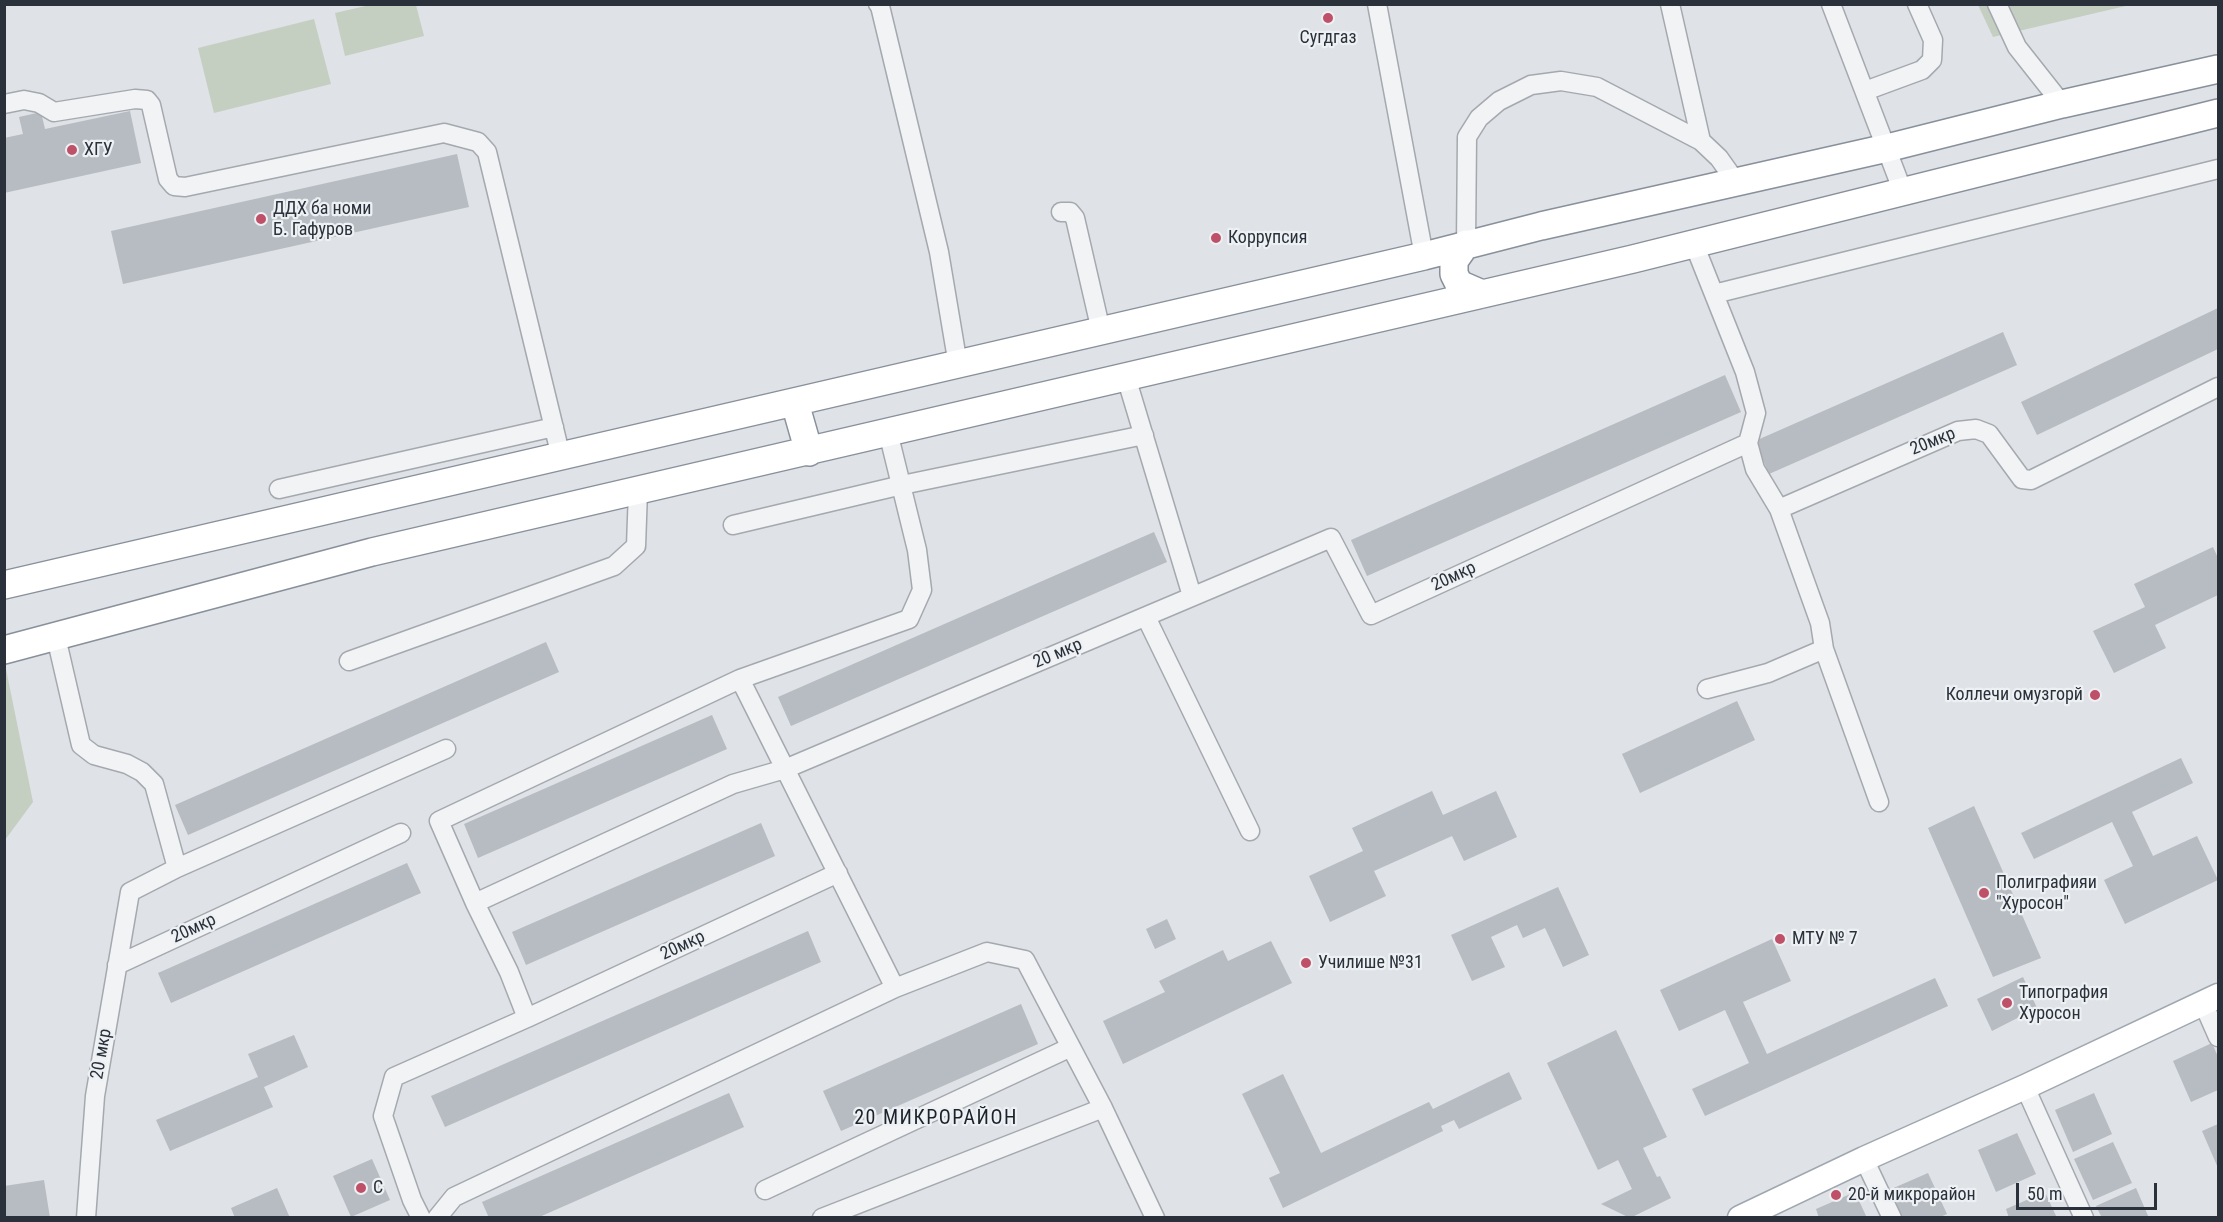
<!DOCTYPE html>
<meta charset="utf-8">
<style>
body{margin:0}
#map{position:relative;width:2223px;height:1222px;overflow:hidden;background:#dfe2e6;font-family:"Roboto Condensed",sans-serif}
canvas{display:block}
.frame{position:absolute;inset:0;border:6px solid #2a313b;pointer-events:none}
.scale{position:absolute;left:2016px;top:1183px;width:141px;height:27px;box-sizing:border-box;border:3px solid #2a313b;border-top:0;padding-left:8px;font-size:18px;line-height:21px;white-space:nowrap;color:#2a313b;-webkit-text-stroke:4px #eef1f4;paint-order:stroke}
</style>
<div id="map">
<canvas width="2223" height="1222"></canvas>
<div class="frame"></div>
<div class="scale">50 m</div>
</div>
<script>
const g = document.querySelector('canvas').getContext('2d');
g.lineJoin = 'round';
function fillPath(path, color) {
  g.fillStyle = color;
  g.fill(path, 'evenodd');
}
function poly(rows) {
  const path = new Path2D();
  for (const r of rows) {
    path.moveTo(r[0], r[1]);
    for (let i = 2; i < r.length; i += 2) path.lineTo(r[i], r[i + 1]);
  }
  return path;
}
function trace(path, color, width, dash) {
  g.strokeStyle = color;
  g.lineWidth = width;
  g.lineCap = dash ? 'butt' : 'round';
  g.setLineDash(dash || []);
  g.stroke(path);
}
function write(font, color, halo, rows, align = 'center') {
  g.font = font + ' "Roboto Condensed",sans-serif';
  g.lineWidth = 4.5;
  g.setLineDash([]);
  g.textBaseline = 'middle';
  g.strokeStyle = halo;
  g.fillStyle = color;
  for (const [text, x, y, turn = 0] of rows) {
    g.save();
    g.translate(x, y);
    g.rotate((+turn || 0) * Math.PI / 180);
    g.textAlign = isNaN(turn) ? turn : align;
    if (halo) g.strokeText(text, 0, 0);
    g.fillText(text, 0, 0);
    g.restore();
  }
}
fillPath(poly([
 [370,5,416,5,424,36,345,56,335,13],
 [1978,5,2130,5,1993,37],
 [314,19,331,84,214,113,198,48],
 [6,669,33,802,5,840,4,670]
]), '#c5cfc1');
fillPath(poly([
 [130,111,141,163,4,193,4,138,23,134,19,117,41,112,45,129],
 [457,154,469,207,123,284,111,231],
 [2218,308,2218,349,2037,435,2021,402],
 [2003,332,2017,365,1769,474,1755,441],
 [1725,375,1741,412,1367,576,1351,540],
 [1154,532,1167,562,791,726,778,697],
 [2213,547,2218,558,2218,595,2155,625,2166,648,2114,673,2093,631,2145,607,2134,584],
 [546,642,559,672,188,835,175,805],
 [1737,701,1755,740,1640,793,1622,754],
 [712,715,727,749,478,858,464,824],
 [2181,758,2193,783,2132,812,2153,856,2197,836,2218,880,2125,924,2104,880,2133,866,2112,822,2034,859,2021,833],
 [1432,791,1443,815,1496,791,1517,837,1464,861,1452,836,1374,871,1386,896,1330,922,1309,876,1363,851,1352,828],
 [1974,806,2041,958,1993,977,1928,828],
 [761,823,775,856,526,965,512,932],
 [407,863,421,893,171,1003,158,973],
 [1558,887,1589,955,1563,967,1545,928,1523,938,1517,925,1491,937,1505,967,1472,981,1451,935],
 [1167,919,1176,939,1155,949,1146,929],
 [808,931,821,962,445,1127,431,1096],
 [1772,939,1791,981,1743,1002,1767,1054,1935,978,1948,1006,1705,1116,1692,1089,1749,1063,1725,1010,1679,1031,1660,990],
 [1271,941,1292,983,1123,1064,1103,1021,1165,992,1159,981,1223,950,1228,961],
 [2023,977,2037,1008,1992,1031,1977,999],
 [1021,1004,1038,1044,841,1131,823,1091],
 [1616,1030,1667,1137,1643,1148,1657,1177,1660,1176,1671,1198,1630,1218,1601,1204,1632,1189,1618,1160,1598,1170,1547,1063],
 [294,1035,308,1067,264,1087,273,1107,170,1151,156,1120,258,1077,248,1054],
 [2212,1043,2218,1057,2218,1090,2191,1102,2173,1061],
 [1509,1072,1522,1099,1459,1129,1454,1120,1441,1126,1443,1131,1283,1208,1269,1178,1280,1173,1242,1094,1283,1074,1321,1153,1429,1102,1433,1109],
 [729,1093,744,1127,537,1218,489,1218,482,1202],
 [2094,1093,2112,1134,2073,1152,2055,1110],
 [2218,1124,2218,1168,2202,1131],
 [2017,1133,2036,1174,1996,1192,1978,1150],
 [2113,1142,2132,1183,2093,1200,2074,1159],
 [372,1159,390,1200,351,1217,333,1176],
 [1928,1173,1947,1214,1938,1218,1901,1218,1889,1190],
 [44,1180,50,1218,4,1218,4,1186],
 [277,1188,290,1218,235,1218,231,1208],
 [2136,1188,2149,1218,2102,1218,2096,1206],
 [1855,1192,1867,1218,1819,1218,1816,1209],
 [2045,1192,2057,1218,2009,1218,2006,1209]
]), '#b7bcc2');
const minor = poly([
 [878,4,880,6,939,252,958,365],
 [1377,4,1424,256],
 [1670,4,1701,141],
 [1831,4,1903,192],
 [1997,4,2017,47,2062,104],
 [1865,91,1922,70,1932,60,1933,40,1917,4],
 [4,104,24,100,39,103,54,112,135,99,147,100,151,105,168,179,174,186,185,187,444,133,478,142,487,152,561,457],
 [1061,212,1070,212,1075,218,1101,331],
 [1466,244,1467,137,1479,118,1499,101,1531,85,1561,81,1597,87,1701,141,1719,158,1736,182],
 [1694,244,1745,372,1756,413,1748,443,1755,469,1779,509,1820,623,1824,649,1879,802],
 [1714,294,2218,169],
 [1126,377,1192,596],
 [279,489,554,427],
 [1779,509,1958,431,1976,429,1989,434,2022,479,2031,480,2218,387],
 [733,525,902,485,1144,435],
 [1146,617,1250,831],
 [56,637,81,745,94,755,127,764,142,772,154,784,177,868],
 [349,661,614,566,636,546,638,491],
 [740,679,895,988],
 [1707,689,1768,673,1824,649],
 [475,903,733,784,785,769,1331,538,1371,615,1748,443],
 [117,965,401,833],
 [2203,1003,2218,1037],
 [527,1018,838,873],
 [2025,1087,2084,1218],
 [1864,1159,1892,1218],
 [765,1190,1071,1047],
 [86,1218,95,1096,130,892,177,868,446,749],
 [421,1218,412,1200,383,1116,394,1077,527,1018,509,972,475,903,439,821,740,679,909,619,922,590,917,550,888,432],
 [437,1218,454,1197,895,988,987,952,1025,960,1103,1108,1155,1218],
 [822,1218,1103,1108]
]);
const major = poly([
 [1740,1218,1864,1159,2025,1087,2218,996]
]);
const highway = poly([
 [1466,244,1454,261,1454,274,1459,284,1482,294],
 [795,403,809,452],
 [4,585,1424,256,1541,226,1887,148,2062,104,2218,69],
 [4,650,372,552,1633,259,2218,113]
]);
trace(minor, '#a5a9af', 21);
trace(major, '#9fa7b0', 27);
trace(highway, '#88909b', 30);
trace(minor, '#f1f3f5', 18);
trace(major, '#fff', 24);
trace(highway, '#fff', 27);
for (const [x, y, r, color] of [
 [1328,18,6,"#be5167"],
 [72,150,6,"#be5167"],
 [261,219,6,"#be5167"],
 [1216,238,6,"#be5167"],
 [2095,695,6,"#be5167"],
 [1984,893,6,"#be5167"],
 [1780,939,6,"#be5167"],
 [1306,963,6,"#be5167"],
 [2007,1003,6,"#be5167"],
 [361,1188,6,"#be5167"],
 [1836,1195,6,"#be5167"]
]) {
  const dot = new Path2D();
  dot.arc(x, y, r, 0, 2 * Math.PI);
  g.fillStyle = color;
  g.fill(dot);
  trace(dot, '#eef1f4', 2);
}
write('18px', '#2a313b', '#eef1f4', [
 ["Сугдгаз",1328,38,"center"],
 ["ХГУ",84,150],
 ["ДДХ ба номи",273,209],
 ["Б. Гафуров",273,230],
 ["Коррупсия",1228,238],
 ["Коллечи омузгорй",2083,695,"right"],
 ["Полиграфияи",1996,883],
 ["\"Хуросон\"",1996,904],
 ["МТУ № 7",1792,939],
 ["Училише №31",1318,963],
 ["Типография",2019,993],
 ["Хуросон",2019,1014],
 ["С",373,1188],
 ["20-й микрорайон",1848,1195]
], 'left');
write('18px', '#2a313b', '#eef1f4', [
 ["20мкр",1933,442,-22],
 ["20мкр",1454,577,-25],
 ["20 мкр",1058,654,-23],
 ["20мкр",194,929,-25],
 ["20мкр",683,946,-25],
 ["20 мкр",102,1054,-80]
]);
g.letterSpacing = '1.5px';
write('20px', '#1c222c', '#eef1f4', [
 ["20 МИКРОРАЙОН",936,1119]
]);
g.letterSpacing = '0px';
</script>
